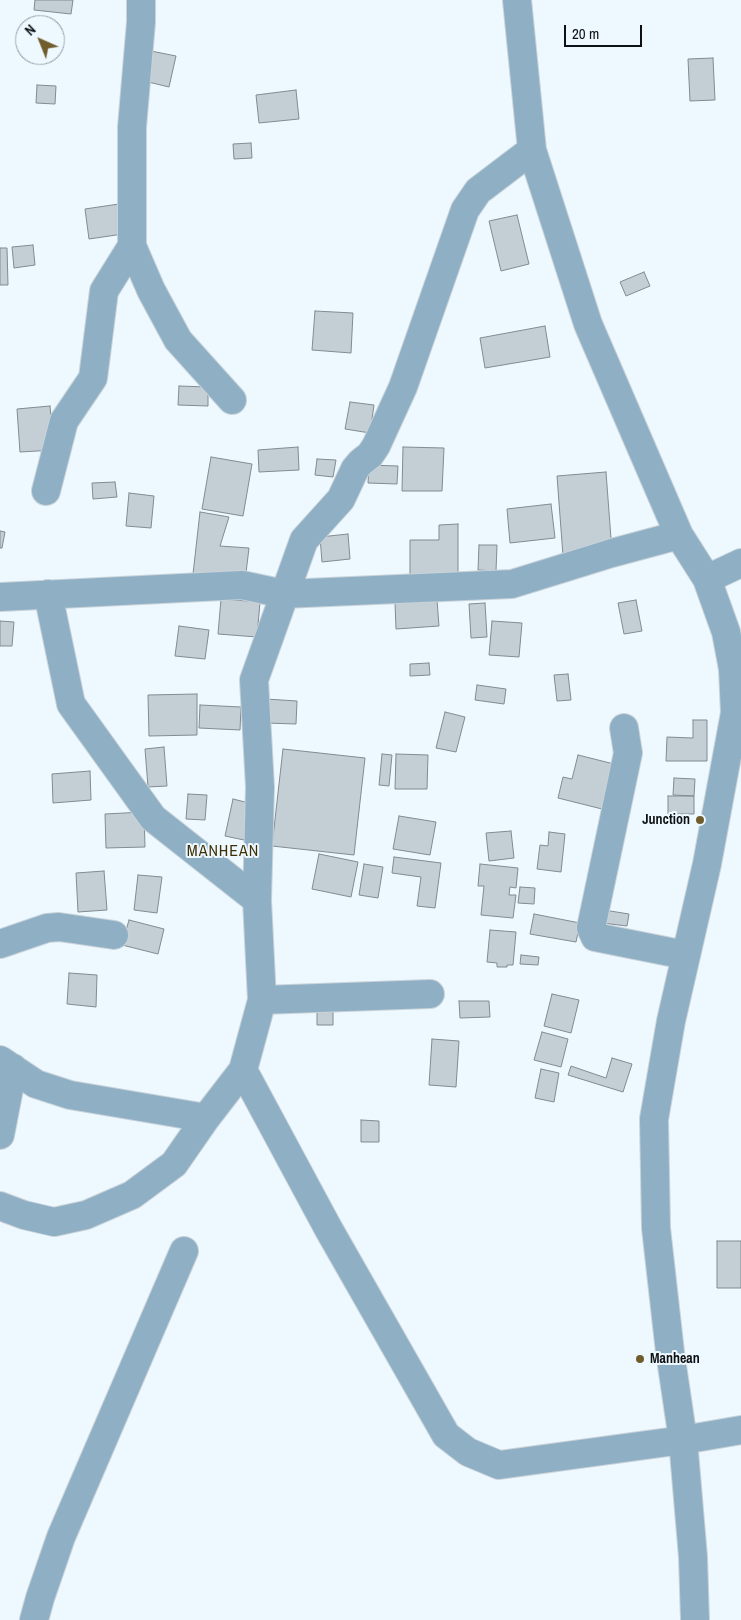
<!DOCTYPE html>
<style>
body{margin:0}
#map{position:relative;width:741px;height:1620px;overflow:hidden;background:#edf8ff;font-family:"Archivo Narrow",sans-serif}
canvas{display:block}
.north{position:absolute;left:15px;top:15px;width:50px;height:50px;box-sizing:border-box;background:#edf8ff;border:1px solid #939ca1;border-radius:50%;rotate:316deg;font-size:14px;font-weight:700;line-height:20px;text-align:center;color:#0d1113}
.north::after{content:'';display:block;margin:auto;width:18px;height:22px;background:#715d2c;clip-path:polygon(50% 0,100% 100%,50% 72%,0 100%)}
.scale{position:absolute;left:564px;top:25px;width:78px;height:22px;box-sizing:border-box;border:2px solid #0d1113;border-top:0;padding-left:6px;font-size:15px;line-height:18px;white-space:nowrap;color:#0d1113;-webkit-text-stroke:4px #edf8ff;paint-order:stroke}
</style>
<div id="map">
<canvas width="741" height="1620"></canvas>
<div class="north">N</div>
<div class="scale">20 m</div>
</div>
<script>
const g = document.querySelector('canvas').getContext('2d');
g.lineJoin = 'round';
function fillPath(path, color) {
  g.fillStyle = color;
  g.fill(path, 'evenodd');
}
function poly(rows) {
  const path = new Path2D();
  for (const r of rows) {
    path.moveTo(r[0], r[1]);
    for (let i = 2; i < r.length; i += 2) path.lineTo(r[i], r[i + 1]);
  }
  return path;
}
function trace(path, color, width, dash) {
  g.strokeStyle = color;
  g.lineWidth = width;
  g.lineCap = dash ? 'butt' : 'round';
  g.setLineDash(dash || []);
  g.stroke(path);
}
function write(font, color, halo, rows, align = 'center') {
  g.font = font + ' "Archivo Narrow",sans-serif';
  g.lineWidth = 4;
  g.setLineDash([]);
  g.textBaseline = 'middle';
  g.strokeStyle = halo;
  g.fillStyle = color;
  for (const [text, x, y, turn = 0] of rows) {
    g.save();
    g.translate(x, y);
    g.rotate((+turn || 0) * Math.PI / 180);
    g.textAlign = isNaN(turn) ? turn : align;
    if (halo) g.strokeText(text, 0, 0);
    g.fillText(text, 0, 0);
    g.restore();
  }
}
const building = poly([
 [35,0,73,0,71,14,34,10,35,0],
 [151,51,176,56,169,87,144,81,151,51],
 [713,58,715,100,690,101,688,59,713,58],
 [37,85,56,86,55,104,36,103,37,85],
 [296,90,299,119,259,123,256,95,296,90],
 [251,143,252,158,234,159,233,144,251,143],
 [119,204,123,234,89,239,85,209,119,204],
 [517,215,529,264,501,271,489,221,517,215],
 [33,245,35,265,14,268,12,247,33,245],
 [0,248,7,248,8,285,0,285,0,248],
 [644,272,650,286,626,296,620,282,644,272],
 [315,311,353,313,351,353,312,350,315,311],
 [545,326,550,357,485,368,480,338,545,326],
 [179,386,208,387,208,406,178,405,179,386],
 [350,402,374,405,370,433,345,429,350,402],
 [50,406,54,450,20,452,17,409,50,406],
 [298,447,299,470,259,472,258,450,298,447],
 [403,447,444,448,442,491,402,491,403,447],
 [211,457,252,464,243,516,202,509,211,457],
 [317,459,336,460,333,477,315,475,317,459],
 [369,465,398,466,397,484,368,483,369,465],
 [606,472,612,552,563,556,557,476,606,472],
 [115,482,117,497,93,499,92,483,115,482],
 [129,493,154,496,151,528,126,526,129,493],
 [551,504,555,538,510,543,507,509,551,504],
 [200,512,229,517,220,546,249,548,245,581,193,574,200,512],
 [458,524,458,577,410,578,410,540,439,540,439,525,458,524],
 [0,531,5,532,2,548,0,548,0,531],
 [348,534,350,559,322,562,320,537,348,534],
 [479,545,497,545,496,571,478,570,479,545],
 [221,599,260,602,257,637,218,634,221,599],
 [437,600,439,626,396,629,395,603,437,600],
 [636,600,642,631,624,634,618,603,636,600],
 [485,603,487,637,471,638,469,604,485,603],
 [0,621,14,622,12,646,0,646,0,621],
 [492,621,522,623,519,657,489,655,492,621],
 [179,626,209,630,205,659,175,656,179,626],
 [429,663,430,675,410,676,410,664,429,663],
 [568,674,571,700,557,701,554,675,568,674],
 [477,685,506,689,504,704,475,700,477,685],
 [197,694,197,735,149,736,148,695,197,694],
 [266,699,297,701,296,724,265,723,266,699],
 [200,705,241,707,240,730,199,728,200,705],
 [445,712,465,717,456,752,436,748,445,712],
 [693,720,707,720,707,761,666,761,667,737,693,738,693,720],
 [164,747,167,786,148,787,145,749,164,747],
 [283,749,365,758,354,855,272,846,283,749],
 [382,754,392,755,389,786,379,785,382,754],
 [396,754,428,755,427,789,395,789,396,754],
 [578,755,622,766,610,811,558,798,563,777,572,779,578,755],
 [90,771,91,800,53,803,52,774,90,771],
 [674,778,695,779,694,796,673,795,674,778],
 [188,794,207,795,205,820,186,819,188,794],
 [668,796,694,796,694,814,668,814,668,796],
 [233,799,253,804,244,840,225,836,233,799],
 [144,812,145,847,106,848,105,814,144,812],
 [399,816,436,822,430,855,393,849,399,816],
 [511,831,514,858,489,861,486,833,511,831],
 [549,832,565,834,561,872,537,869,540,845,548,846,549,832],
 [319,854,358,862,351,897,312,889,319,854],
 [394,857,441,863,435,908,417,906,421,877,392,873,394,857],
 [364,864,383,867,378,898,359,895,364,864],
 [480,864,518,868,516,888,510,887,509,895,516,895,513,918,481,915,484,886,478,886,480,864],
 [104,871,107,910,78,912,76,873,104,871],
 [138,875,162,877,157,913,134,910,138,875],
 [520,887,535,888,534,904,518,903,520,887],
 [604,910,629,914,627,926,602,923,604,910],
 [534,914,580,923,576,942,530,934,534,914],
 [129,920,164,929,158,954,122,945,129,920],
 [490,930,516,932,513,965,507,965,507,967,497,967,497,963,487,962,490,930],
 [521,955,539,957,538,965,520,964,521,955],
 [69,973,97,975,96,1007,67,1004,69,973],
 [552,994,579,1000,571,1033,544,1026,552,994],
 [317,1000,333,1000,333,1025,317,1025,317,1000],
 [459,1001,489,1001,490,1017,460,1018,459,1001],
 [542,1032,568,1039,561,1067,534,1060,542,1032],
 [432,1039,459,1041,456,1087,429,1085,432,1039],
 [612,1058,632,1064,623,1092,568,1075,571,1066,606,1078,612,1058],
 [541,1069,559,1073,554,1102,535,1098,541,1069],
 [361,1120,379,1121,379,1142,361,1142,361,1120],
 [717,1241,741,1241,741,1288,717,1288,717,1241]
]);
fillPath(building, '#c4ced5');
trace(building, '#818b91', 1);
const minor = poly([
 [141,0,141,22,132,127,132,246,151,290,178,340,232,400],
 [517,0,532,150,588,324,679,535,707,579,726,632,733,669,735,713,707,864,671,1021,654,1119,656,1228,670,1352,683,1440,693,1557,695,1620],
 [46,491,64,421,93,378,104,291,132,246],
 [707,579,741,563],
 [48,594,71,704,153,818,257,900],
 [0,597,242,585,284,594,512,584,612,553,679,535],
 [624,728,628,753,591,928,595,937,685,955],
 [0,944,47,928,59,927,114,935],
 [262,1000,430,994],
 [0,1060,36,1084,70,1095,206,1118],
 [243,1070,328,1228,446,1435,468,1452,499,1465,683,1440,741,1430],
 [0,1135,13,1068],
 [0,1206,24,1215,54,1222,86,1215,132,1195,174,1164,206,1118,243,1070,262,1000,257,900,260,787,254,680,304,540,341,499,355,469,361,462,370,455,376,446,403,387,465,210,478,191,532,150],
 [34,1620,40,1598,61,1537,184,1251]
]);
trace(minor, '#c9d3d9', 30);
trace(minor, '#8fafc5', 28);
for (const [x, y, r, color] of [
 [700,820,5,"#715d2c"],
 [640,1359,5,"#715d2c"]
]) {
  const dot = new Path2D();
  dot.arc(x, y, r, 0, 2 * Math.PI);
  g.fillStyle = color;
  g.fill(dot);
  trace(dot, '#edf8ff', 2);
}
write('bold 14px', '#0d1113', '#edf8ff', [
 ["Junction",690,820],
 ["Manhean",650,1359,"left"]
], 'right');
g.letterSpacing = '1px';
write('16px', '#3e2f05', '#edf8ff', [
 ["MANHEAN",223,852]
]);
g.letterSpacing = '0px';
</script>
